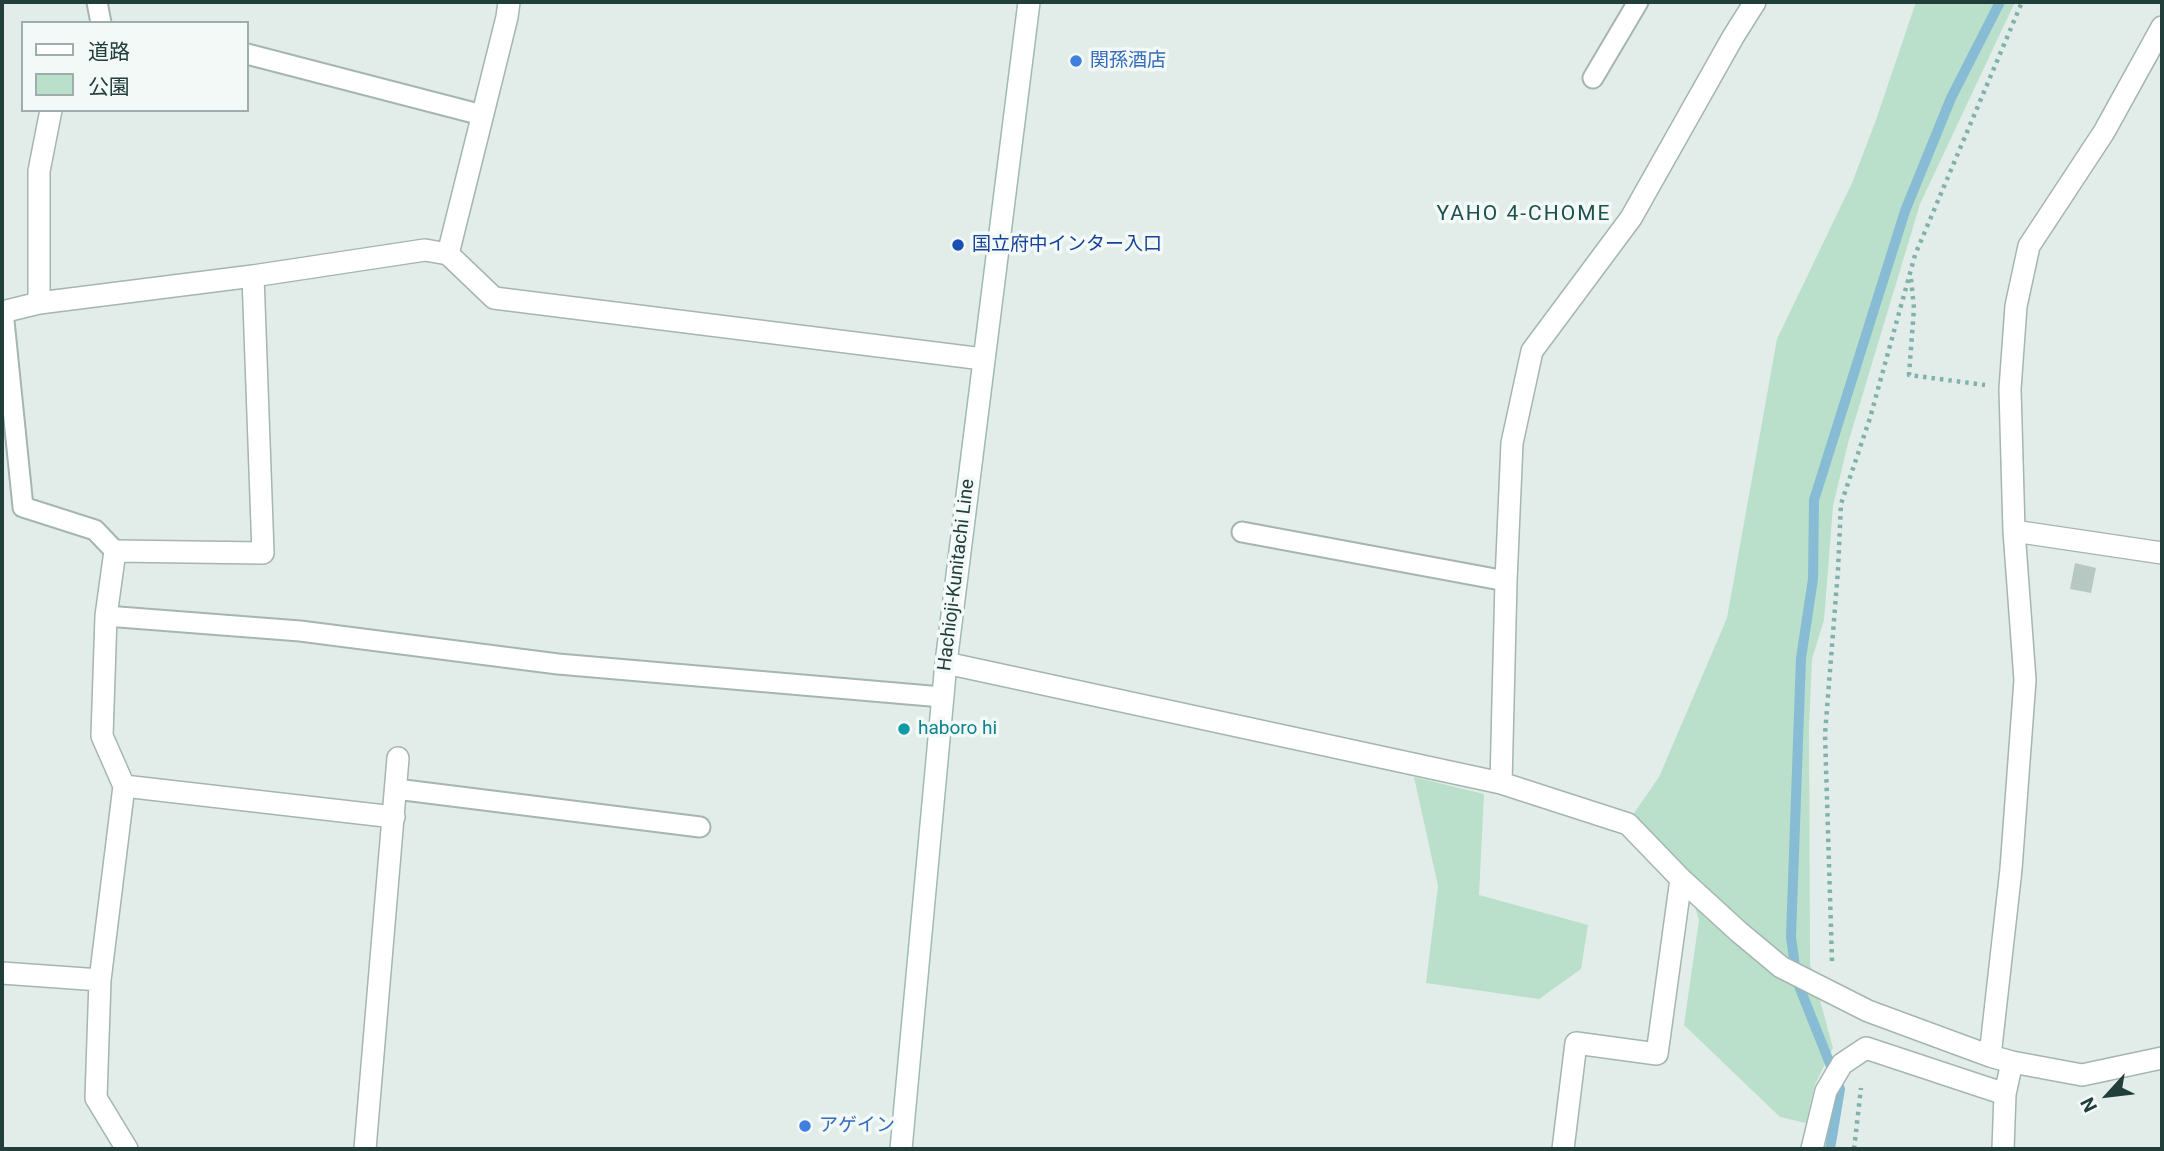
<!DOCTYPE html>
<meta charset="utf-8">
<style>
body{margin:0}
#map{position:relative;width:2164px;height:1151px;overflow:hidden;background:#e2edea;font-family:Roboto,"Noto Sans JP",sans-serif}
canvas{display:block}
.frame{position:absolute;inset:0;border:4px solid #213e3b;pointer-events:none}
.legend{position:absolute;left:21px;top:21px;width:228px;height:91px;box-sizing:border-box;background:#f2f9f7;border:2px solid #9eaeac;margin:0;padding:9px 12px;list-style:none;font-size:21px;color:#213e3b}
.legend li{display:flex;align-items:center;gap:14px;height:35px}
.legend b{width:35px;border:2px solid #9eaeac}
.north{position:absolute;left:2073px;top:1060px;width:70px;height:70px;-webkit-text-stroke:5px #f2f9f7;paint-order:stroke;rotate:243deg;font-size:19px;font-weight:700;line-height:28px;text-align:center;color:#213e3b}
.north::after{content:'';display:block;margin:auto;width:24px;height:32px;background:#213e3b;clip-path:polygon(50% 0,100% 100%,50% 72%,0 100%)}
</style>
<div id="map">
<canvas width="2164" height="1151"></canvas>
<div class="frame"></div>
<ul class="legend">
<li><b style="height:9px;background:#fff"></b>道路</li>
<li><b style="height:19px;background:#badfca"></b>公園</li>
</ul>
<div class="north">N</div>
</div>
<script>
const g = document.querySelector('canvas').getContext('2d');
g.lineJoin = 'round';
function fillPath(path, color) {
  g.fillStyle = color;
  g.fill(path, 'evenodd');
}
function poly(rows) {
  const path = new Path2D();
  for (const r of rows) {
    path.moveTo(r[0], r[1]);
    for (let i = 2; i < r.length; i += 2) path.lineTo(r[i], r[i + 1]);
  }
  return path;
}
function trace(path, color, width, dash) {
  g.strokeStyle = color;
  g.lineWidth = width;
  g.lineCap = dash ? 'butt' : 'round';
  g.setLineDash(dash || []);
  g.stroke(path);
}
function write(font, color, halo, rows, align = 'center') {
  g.font = font + ' Roboto,"Noto Sans JP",sans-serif';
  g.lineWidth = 7;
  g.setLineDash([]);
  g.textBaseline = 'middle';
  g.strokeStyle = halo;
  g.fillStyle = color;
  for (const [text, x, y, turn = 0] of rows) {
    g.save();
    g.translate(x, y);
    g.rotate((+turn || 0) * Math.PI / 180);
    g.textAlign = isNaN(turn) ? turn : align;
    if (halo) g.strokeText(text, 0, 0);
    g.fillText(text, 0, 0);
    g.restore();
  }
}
fillPath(poly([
 [1916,2,2015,2,1920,204,1848,443,1833,506,1824,620,1812,659,1809,728,1810,964,1833,1048,1815,1084,1806,1123,1780,1117,1684,1025,1699,920,1684,871,1632,816,1659,777,1727,618,1777,339,1852,183,1876,120],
 [1414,777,1484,794,1479,895,1588,925,1581,969,1539,999,1426,983,1438,886]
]), '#badfca');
trace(poly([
 [1830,1149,1840,1089,1797,981,1791,937,1801,658,1813,579,1814,500,1905,211,1951,98,2000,2]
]), '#87bcd4', 10);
fillPath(poly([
 [2075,563,2096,568,2091,593,2070,589]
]), '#b7c8c3');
const service = poly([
 [97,2,101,23],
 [247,54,482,115],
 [1593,78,1638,2],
 [3,311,23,507,95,530,115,551],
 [1242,532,1506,581],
 [106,616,300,631,558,664,942,697],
 [396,789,700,827]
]);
const minor = poly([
 [448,254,507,17,509,2],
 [39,303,39,171,51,110],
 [2,312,39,303,253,276,425,250,448,254,494,298,983,359],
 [2014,531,2162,553],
 [946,663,1501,783,1628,824,1681,879,1739,932,1781,967,1868,1011,1990,1056,2012,1062,2082,1075,2162,1058],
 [1501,783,1506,581,1512,443,1532,351,1631,218,1733,37,1755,2],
 [124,786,394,817],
 [2,973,100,980],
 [1990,1056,2011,869,2025,680,2014,531,2010,389,2016,306,2029,246,2104,132,2162,27],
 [127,1149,96,1098,100,980,124,786,102,736,106,616,115,551,263,553,253,276],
 [365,1149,398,758],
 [1563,1149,1576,1043,1657,1054,1681,879],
 [1812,1149,1826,1091,1842,1064,1866,1048,2005,1094,2012,1062],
 [2003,1149,2005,1094]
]);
const secondary = poly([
 [901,1149,946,663,1029,2]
]);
trace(service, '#a4b5b2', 23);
trace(minor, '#a4b5b2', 24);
trace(secondary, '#9fb9b4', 24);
trace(poly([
 [1911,279,1914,308,1909,375,1985,385],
 [1832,961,1825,734,1838,570,1841,504,1870,418,1915,255,2022,2],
 [1854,1149,1861,1088]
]), '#81b2aa', 4.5, [3.5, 5]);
trace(service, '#fff', 19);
trace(minor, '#fff', 21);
trace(secondary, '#fff', 21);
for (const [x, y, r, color] of [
 [1076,61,7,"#3f7fe0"],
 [958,245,7,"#1a4fb4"],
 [904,729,7,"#0f9aa8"],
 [805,1126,7,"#3f7fe0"]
]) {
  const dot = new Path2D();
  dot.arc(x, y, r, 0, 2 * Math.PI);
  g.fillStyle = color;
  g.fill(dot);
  trace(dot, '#f2f9f7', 2.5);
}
write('19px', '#366cbe', '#f2f9f7', [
 ["関孫酒店",1090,61],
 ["アゲイン",819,1126]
], 'left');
write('19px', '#164399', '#f2f9f7', [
 ["国立府中インター入口",972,245]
], 'left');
write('19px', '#213e3b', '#f2f9f7', [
 ["Hachioji-Kunitachi Line",957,575,-83]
]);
write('19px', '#0d838f', '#f2f9f7', [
 ["haboro hi",918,729]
], 'left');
g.letterSpacing = '2px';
write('21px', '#1c514d', '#f2f9f7', [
 ["YAHO 4-CHOME",1524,215]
]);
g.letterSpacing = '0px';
</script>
